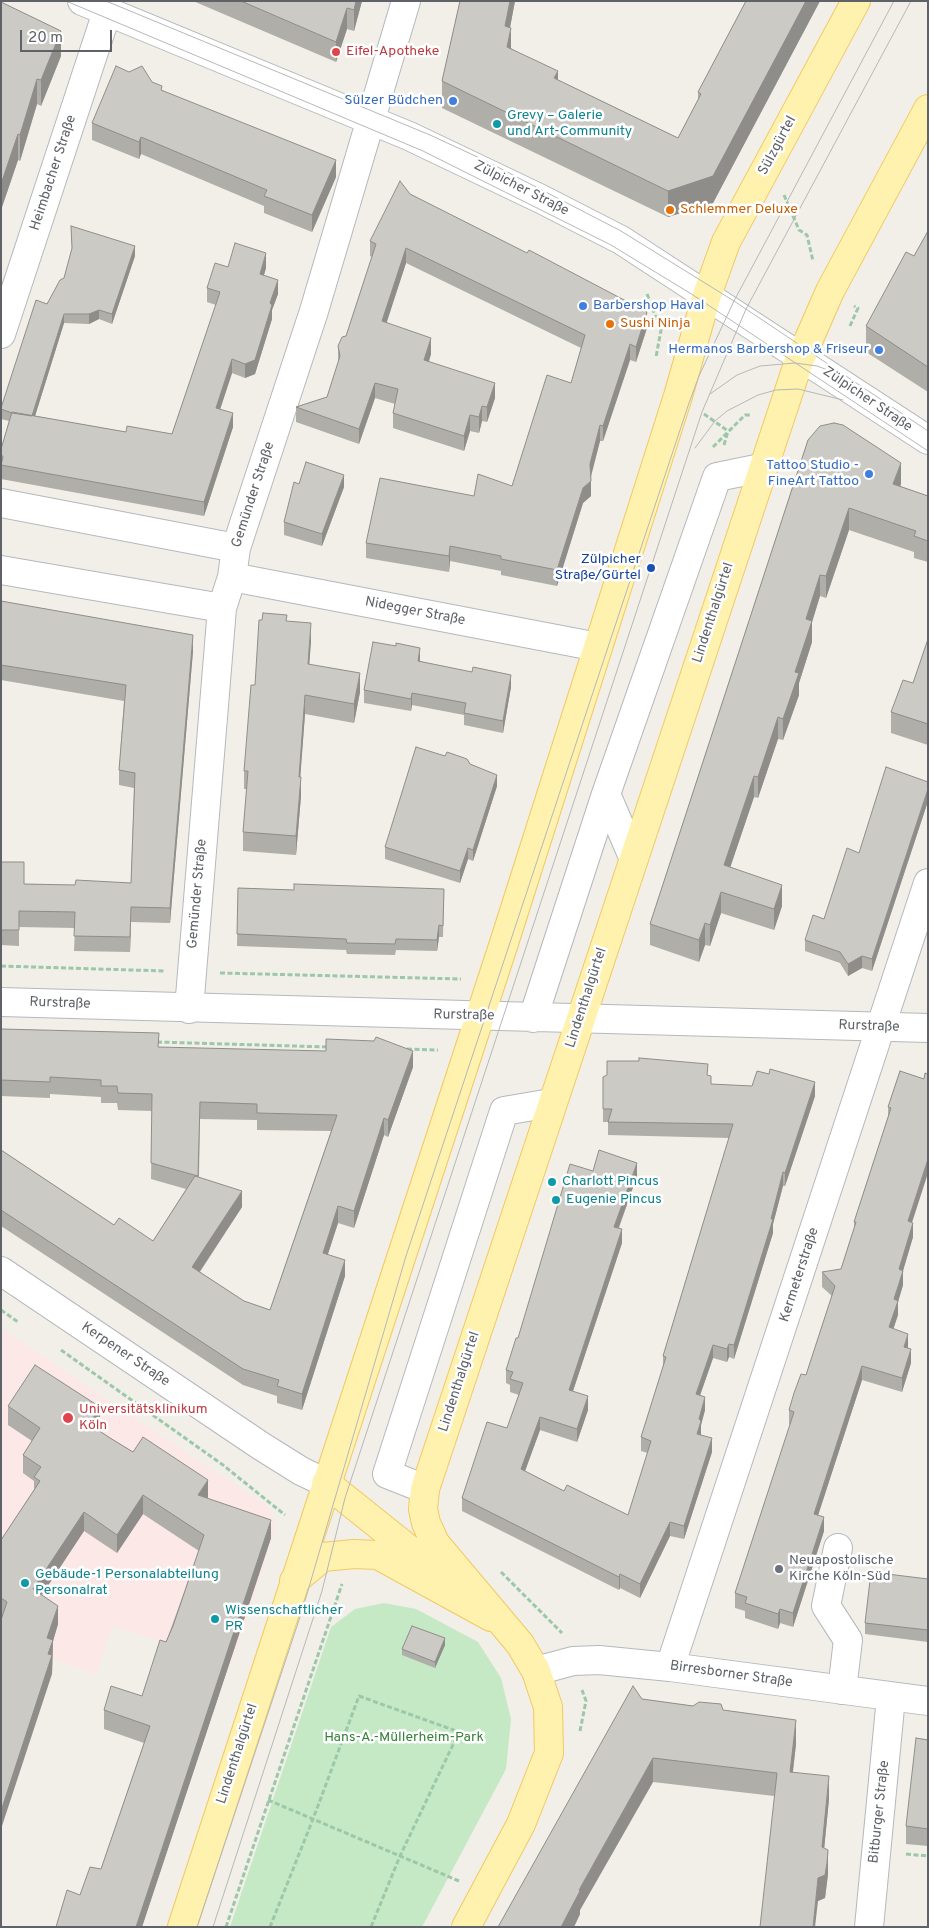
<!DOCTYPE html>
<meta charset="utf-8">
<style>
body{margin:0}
#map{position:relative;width:929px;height:1928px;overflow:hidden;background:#f1efe8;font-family:Overpass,sans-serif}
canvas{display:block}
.frame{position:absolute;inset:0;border:2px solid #5f6368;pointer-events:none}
.scale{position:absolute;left:20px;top:30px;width:92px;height:22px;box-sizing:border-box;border:2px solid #5f6368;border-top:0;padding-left:6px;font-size:15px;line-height:18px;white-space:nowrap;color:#5f6368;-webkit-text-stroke:4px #fff;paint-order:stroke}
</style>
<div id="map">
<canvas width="929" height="1928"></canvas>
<div class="frame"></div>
<div class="scale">20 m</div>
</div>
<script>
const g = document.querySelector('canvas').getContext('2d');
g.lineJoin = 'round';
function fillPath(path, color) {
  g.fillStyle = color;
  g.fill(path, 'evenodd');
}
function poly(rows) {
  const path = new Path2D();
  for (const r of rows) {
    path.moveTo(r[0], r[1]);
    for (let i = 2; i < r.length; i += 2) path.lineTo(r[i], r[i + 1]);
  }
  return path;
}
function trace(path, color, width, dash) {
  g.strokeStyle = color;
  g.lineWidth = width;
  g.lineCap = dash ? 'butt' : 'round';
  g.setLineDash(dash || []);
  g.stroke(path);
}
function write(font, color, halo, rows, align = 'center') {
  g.font = font + ' Overpass,sans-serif';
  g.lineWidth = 5;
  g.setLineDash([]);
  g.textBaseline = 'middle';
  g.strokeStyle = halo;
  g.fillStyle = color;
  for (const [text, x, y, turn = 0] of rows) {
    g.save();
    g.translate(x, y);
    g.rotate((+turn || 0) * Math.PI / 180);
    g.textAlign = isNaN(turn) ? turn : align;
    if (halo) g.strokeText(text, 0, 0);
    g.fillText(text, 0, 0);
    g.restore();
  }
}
fillPath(poly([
 [1,1328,268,1507,276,1527,232,1664,112,1626,96,1674,1,1642]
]), '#fce8e6');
fillPath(poly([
 [384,1603,416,1609,478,1642,501,1678,511,1719,506,1769,422,1927,230,1927,331,1627,355,1609]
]), '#c5e8c5');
const minor = poly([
 [82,1,409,136,541,199,621,240,928,440],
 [1,334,107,12],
 [1,503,236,548],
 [1,570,222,608],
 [232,577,598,647],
 [606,794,633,857],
 [1,1002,928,1028],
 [189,1009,222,608,232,577,236,548,314,311,406,1],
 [533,1018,606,794,717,477,761,468],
 [1,1271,261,1446,301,1471,326,1483],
 [425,1489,387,1474,504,1111,551,1103],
 [838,1548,826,1606,848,1640,842,1690],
 [670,1667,928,883],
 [536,1671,573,1661,599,1660,670,1667,928,1701],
 [869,1927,891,1697]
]);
const major = poly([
 [326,1483,441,1575],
 [294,1581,323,1557,354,1554,378,1555,491,1617],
 [182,1927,504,943,678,396,707,295,726,242,856,1],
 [466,1927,521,1824,549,1753,548,1707,536,1671,520,1644,435,1543,426,1523,423,1509,425,1489,798,364,830,291,928,109]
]);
trace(minor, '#b5b8bc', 30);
trace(major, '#f2c960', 30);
trace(poly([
 [784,195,799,230,807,235,813,261],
 [647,294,661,330,656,357],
 [850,326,858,308,854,306],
 [704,414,728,431],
 [724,445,728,431],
 [713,447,745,415,751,415],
 [1,966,164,971],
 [220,973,461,979],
 [157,1042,328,1047],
 [407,1049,438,1050],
 [1,1310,18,1322],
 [61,1350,223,1465,285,1515],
 [501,1572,562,1633],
 [580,1731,586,1701,582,1690],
 [268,1800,459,1881],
 [906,1854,928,1856],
 [226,1927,342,1584],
 [270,1927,313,1819,359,1696,459,1732,400,1856,371,1927]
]), '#9cc7a9', 3, [5, 2.5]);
trace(minor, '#fff', 28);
trace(major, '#fff2af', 28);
trace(poly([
 [66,1,423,151,611,245,693,295,928,451],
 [106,1,430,135,484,160,621,231,734,301,928,431],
 [710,394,737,375,760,366,795,363,817,366,833,372],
 [695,448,715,421,727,411,758,395,776,390,798,389,843,400],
 [197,1927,302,1611,406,1256,689,403,699,376,734,301,894,1],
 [213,1927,322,1591,345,1498,702,412,746,309,911,1]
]), '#b6b7b8', 1);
fillPath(poly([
 [193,1,362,1,354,31,347,29,336,62],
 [460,1,515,1,510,28,511,48,558,80,678,138,698,100,698,92,746,1,820,1,713,203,668,217,442,108,442,81],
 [1,2,61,56,41,106,37,104,20,161,18,160,1,210],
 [162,90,336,177,312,232,264,213,264,206,141,154,139,159,92,140,92,123],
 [410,194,647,328,636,362,630,360,603,441,600,441,591,477,591,496,583,503,557,586,501,575,501,571,450,561,449,572,366,558,366,543,474,496,512,486,571,383,581,348,406,263,386,323,431,354,429,362,495,398,487,422,482,421,479,433,470,431,464,451,393,428,393,413,395,404,375,398,359,444,296,422,296,407,327,397,338,363,338,346,346,336,372,257,370,256,370,241],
 [71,226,135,256,112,324,99,319,89,324,64,323,35,416,126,432,172,434,216,305,207,302,207,288,228,267,266,268,264,275,278,294,272,310,272,319,255,374,245,378,232,373,220,409,233,427,204,516,1,479,1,449,9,421,1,419,1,408,47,304,64,278,72,250],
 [928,231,928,392,866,352,866,326,914,256],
 [808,440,901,484,900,486,928,496,928,562,914,558,914,552,849,530,826,598,820,596,812,622,812,642,799,683,799,695,783,740,778,739,758,798,754,797,730,867,782,906,774,930,721,913,710,946,705,945,699,962,650,945,650,924],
 [299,484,344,487,322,546,284,535,284,522],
 [1,601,193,651,170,923,131,922,130,952,74,951,75,928,19,927,19,946,1,945,1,862,24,884,75,885,131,883,134,788,119,785,119,770,124,701,1,680],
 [287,621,311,641,309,664,360,692,354,723,305,714,300,777,301,796,296,855,243,851,243,832,247,789,244,789,244,771,255,685],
 [928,639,928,745,891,733,891,712,913,683],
 [420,661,511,687,503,733,464,725,464,715,412,705,411,711,364,703,364,690],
 [470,764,497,786,473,861,468,859,460,883,385,859,385,847],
 [928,782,928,801,872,971,862,968,848,976,840,963,805,951,805,940,824,919,859,853],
 [238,888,294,890,444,889,443,937,439,937,437,951,396,950,395,955,347,954,346,950,237,946],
 [1,1029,159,1047,413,1067,388,1137,384,1135,354,1228,338,1223,328,1254,345,1276,302,1410,277,1403,277,1396,243,1385,1,1226,1,1150,114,1225,153,1241,186,1189,151,1179,152,1111,118,1110,117,1103,101,1103,101,1097,50,1094,50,1098,1,1096],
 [200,1119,257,1120,257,1130,331,1131,270,1310,244,1301,200,1272,242,1207,199,1177],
 [900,1071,913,1237,903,1271,903,1285,898,1302,898,1315,893,1329,908,1348,911,1363,902,1392,862,1380,818,1515,824,1531,793,1627,780,1623,778,1629,745,1618,745,1611,735,1608,735,1593,790,1425,789,1424,789,1410,806,1375,832,1296,822,1287,822,1272,841,1269,854,1229,854,1222,888,1117,888,1107],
 [708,1076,711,1084,815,1096,785,1186,783,1186,773,1224,773,1233,734,1359,729,1357,727,1362,713,1358,700,1395,705,1410,701,1425,701,1435,712,1452,684,1539,670,1536,640,1598,620,1588,619,1590,462,1511,462,1498,507,1428,519,1395,510,1392,510,1385,506,1383,506,1370,518,1338,593,1171,637,1176,619,1228,622,1243,573,1391,588,1410,577,1442,540,1430,525,1471,564,1491,628,1515,648,1453,641,1451,641,1437,663,1367,663,1356,729,1138,608,1135,608,1122,603,1122,603,1077],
 [8,1406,100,1426,98,1430,133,1452,208,1498,271,1538,142,1927,80,1895,101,1869,144,1743,104,1729,104,1710,142,1696,166,1642,199,1551,143,1514,117,1553,84,1531,42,1595,58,1624,53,1641,52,1674,1,1616,1,1540,34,1490,34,1481,23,1473,23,1455,32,1441,8,1425],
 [928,1579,928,1642,865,1634,865,1623],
 [445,1645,435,1668,402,1655,402,1649],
 [642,1699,723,1710,796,1744,793,1772,829,1799,824,1849,828,1874,825,1898,818,1901,774,1796,653,1782,580,1910,580,1914,574,1927],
 [928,1740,928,1846,906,1844,906,1826]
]), '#afaea9');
fillPath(poly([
 [356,1,362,1,354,31,354,10],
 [510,1,515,1,505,53,505,26],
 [806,1,820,1,713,203,668,217,668,191],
 [347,8,347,29,336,62,336,42],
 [511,28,511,54,507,47],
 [61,31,61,56,41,106,41,80],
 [558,71,558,97,554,78],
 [37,79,37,104,20,161,20,135],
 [18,134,18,160,1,210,1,184],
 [141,137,141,154,139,159,139,142],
 [336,160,336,177,312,232,312,215],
 [135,246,135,256,112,324,112,314],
 [406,248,406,263,382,337,382,321],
 [266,253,266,268,260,288,260,274],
 [278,280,278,294,272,310,272,319,255,374,245,378,245,364],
 [99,310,99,319,89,324,89,314],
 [647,312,647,328,636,362,636,347],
 [64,314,64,323,31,429,31,420],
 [431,338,431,354,424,375,424,360],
 [630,344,630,360,603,441,603,426],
 [232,359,232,373,216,422,216,408],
 [375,383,375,398,359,444,359,429],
 [495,383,495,398,487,422,487,407],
 [482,406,482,421,479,433,479,417],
 [233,413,233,427,204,516,204,502],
 [470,415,470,431,464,451,464,436],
 [600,425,600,441,590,479,590,464],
 [901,463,901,484,893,506,893,484],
 [344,475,344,487,322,546,322,534],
 [591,481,591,496,583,503,557,586,557,570,583,488],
 [849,508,849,530,826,598,826,576],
 [450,546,450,561,449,572,449,556],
 [820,575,820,596,812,622,812,642,799,683,799,695,783,740,783,719,795,672,806,619],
 [311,623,311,641,308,682,308,664],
 [193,635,193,651,170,923,170,908],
 [420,648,420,660,418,673,418,661],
 [360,673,360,692,354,723,354,704],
 [511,675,511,687,503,733,503,721],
 [412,693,412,705,411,711,411,699],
 [305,695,305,714,299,795,299,777],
 [778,717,778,739,758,798,758,777],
 [497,775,497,786,473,861,473,850],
 [754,776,754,797,724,886,724,865],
 [301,777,301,796,296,855,296,836],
 [928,789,928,801,872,971,872,959],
 [468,848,468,859,460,883,460,871],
 [782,885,782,906,774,930,774,909],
 [721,892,721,913,710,946,710,925],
 [131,907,131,922,130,952,130,937],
 [705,923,705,945,699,962,699,940],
 [439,925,439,937,437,951,437,940],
 [862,956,862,968,848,976,848,964],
 [413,1051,413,1067,388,1137,388,1120],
 [815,1082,815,1096,785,1186,785,1173],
 [384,1118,384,1135,354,1228,354,1211],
 [928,1159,928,1173,908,1235,908,1221],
 [637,1163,637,1176,614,1240,614,1227],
 [783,1172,783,1186,773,1224,773,1233,734,1359,734,1345,771,1219],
 [242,1191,242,1207,192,1283,192,1267],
 [338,1206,338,1223,323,1269,323,1253],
 [913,1223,913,1237,899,1284,899,1269],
 [622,1229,622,1243,569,1403,569,1390],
 [345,1260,345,1276,302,1410,302,1394],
 [903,1271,903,1285,898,1302,898,1315,889,1342,889,1327,894,1299],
 [908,1334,908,1348,904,1347],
 [729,1344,729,1357,727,1362,727,1349],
 [713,1345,713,1358,696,1407,696,1394],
 [911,1349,911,1363,902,1392,902,1378],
 [862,1366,862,1380,814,1528,814,1514],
 [588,1396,588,1410,577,1442,577,1429],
 [705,1397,705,1410,701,1425,701,1434,697,1447,699,1419],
 [100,1407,100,1426,89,1443,89,1424],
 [540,1417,540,1430,521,1482,521,1469],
 [712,1438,712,1452,684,1539,684,1526],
 [208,1480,208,1498,198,1495],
 [143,1495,143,1514,117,1553,117,1535],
 [84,1512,84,1531,33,1608,33,1589],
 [824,1517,824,1531,793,1627,793,1613],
 [271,1520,271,1538,142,1927,136,1927],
 [670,1522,670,1536,640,1598,640,1584],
 [620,1574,620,1588,619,1590,619,1577],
 [58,1606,58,1624,53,1641,52,1674,1,1829,1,1811,47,1638],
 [780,1609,780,1623,778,1629,778,1614],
 [445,1638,445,1645,435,1668,435,1662],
 [796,1720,796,1744,790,1795,790,1772],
 [653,1758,653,1782,580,1910,580,1914,574,1927,561,1927,579,1890],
 [829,1776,829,1799,822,1871,822,1847],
 [828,1850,828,1874,825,1898,818,1901,815,1927,813,1927,818,1878]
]), '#8f8d8a');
const building = poly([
 [241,1,356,1,354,10,347,8,336,42,241,1],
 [460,1,510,1,505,26,511,28,507,47,558,71,554,78,678,138,701,94,698,92,746,1,806,1,713,176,668,191,442,81,460,1],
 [1,2,61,31,41,80,37,79,20,135,18,134,1,184,1,2],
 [116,66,129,72,142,66,152,82,162,86,161,90,336,160,312,215,264,196,267,190,141,137,139,142,92,123,116,66],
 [400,181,410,194,527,253,529,250,647,312,636,347,630,344,603,426,600,425,590,464,591,481,583,488,557,570,501,559,501,556,450,546,449,556,366,543,380,478,474,496,478,474,512,486,547,375,571,383,585,335,406,248,382,321,431,338,424,360,495,383,487,407,482,406,479,417,470,415,464,436,393,413,398,389,375,383,359,429,296,407,327,397,340,356,338,346,342,337,346,336,376,244,370,241,400,181],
 [71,226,135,246,112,314,99,310,89,314,64,314,32,416,12,413,1,409,1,408,36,300,47,304,60,280,64,278,72,248,71,226],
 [928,231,928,367,866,326,906,252,914,256,928,231],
 [235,243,266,253,260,274,278,280,270,303,272,305,255,360,245,364,232,359,216,408,233,413,204,502,1,465,3,457,1,454,1,449,12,412,126,432,127,426,172,434,220,292,207,288,215,263,228,267,235,243],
 [834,423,843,425,901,463,893,484,928,496,928,541,914,536,916,531,849,508,826,576,820,575,806,619,812,621,795,672,799,673,783,719,778,717,758,777,754,776,724,865,782,885,774,909,721,892,710,925,705,923,699,940,650,924,808,440,820,426,834,423],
 [306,462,344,475,322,534,284,522,294,482,299,484,306,462],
 [1,601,193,635,170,908,131,907,130,937,74,936,75,912,19,911,19,930,1,930,1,862,24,862,24,884,75,885,76,880,131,883,135,773,119,770,126,685,1,665,1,601],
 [263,613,287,615,286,621,311,623,308,664,360,673,354,704,305,695,299,777,301,777,296,836,243,832,248,771,244,771,251,685,255,685,259,620,262,620,263,613],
 [928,639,928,724,891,712,903,680,913,683,928,639],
 [373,642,396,646,396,643,420,648,418,661,472,672,473,667,511,675,503,721,464,713,466,703,412,693,411,699,364,690,373,642],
 [416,747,445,756,447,752,467,759,470,764,497,775,473,850,468,848,460,871,385,847,416,747],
 [886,767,928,782,928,789,872,959,862,956,848,964,840,952,805,940,813,915,824,919,847,848,859,853,886,767],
 [294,884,444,889,443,926,439,925,437,940,396,939,395,944,347,943,346,939,237,934,238,888,294,890,294,884],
 [1,1029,159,1033,158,1047,326,1051,326,1039,374,1041,376,1037,413,1051,388,1120,384,1118,354,1211,338,1206,323,1253,345,1260,302,1394,277,1386,279,1380,243,1369,1,1210,1,1150,114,1225,119,1218,153,1241,195,1176,242,1191,192,1267,244,1301,270,1310,337,1115,257,1113,257,1104,200,1102,198,1176,151,1163,152,1094,118,1093,117,1086,101,1086,101,1080,50,1077,50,1082,1,1080,1,1029],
 [639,1058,708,1064,707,1075,711,1076,711,1084,752,1086,757,1071,769,1074,770,1069,815,1082,785,1173,783,1172,771,1219,773,1219,734,1345,729,1344,727,1349,713,1345,696,1394,705,1397,699,1419,701,1421,697,1434,712,1438,684,1526,670,1522,640,1584,620,1574,619,1577,462,1498,487,1422,507,1428,523,1383,510,1379,513,1372,506,1370,516,1338,518,1338,570,1164,593,1171,599,1150,637,1163,614,1227,622,1229,569,1390,588,1396,577,1429,540,1417,521,1469,564,1491,567,1485,628,1515,651,1441,641,1437,666,1357,663,1356,733,1124,608,1122,612,1109,603,1109,603,1077,607,1075,607,1061,639,1061,639,1058],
 [900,1071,924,1079,925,1073,928,1074,928,1159,908,1221,913,1223,899,1269,903,1271,894,1299,898,1301,889,1327,908,1334,904,1347,911,1349,902,1378,862,1366,814,1514,824,1517,793,1613,780,1609,778,1614,745,1603,747,1597,735,1593,794,1412,789,1410,794,1393,801,1374,806,1375,835,1286,822,1272,841,1269,856,1222,854,1222,891,1108,888,1107,900,1071],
 [35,1365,100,1407,89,1424,110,1438,133,1452,143,1437,208,1480,198,1495,271,1520,136,1927,56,1927,67,1890,80,1895,90,1867,101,1869,150,1726,104,1710,111,1686,142,1696,160,1640,166,1642,173,1626,204,1535,143,1495,117,1535,84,1512,33,1589,58,1606,47,1638,53,1640,48,1654,52,1655,1,1811,1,1620,7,1602,1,1598,1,1540,40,1481,34,1477,41,1467,23,1455,40,1428,8,1406,35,1365],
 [871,1572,928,1579,928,1630,865,1623,871,1572],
 [412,1626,445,1638,435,1662,402,1649,412,1626],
 [633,1686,642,1699,693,1706,699,1702,721,1704,723,1710,796,1720,790,1772,829,1776,822,1847,828,1850,827,1863,825,1875,818,1878,813,1927,760,1927,777,1773,653,1758,579,1890,580,1891,561,1927,498,1927,633,1686],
 [916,1738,928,1740,928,1829,906,1826,916,1738]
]);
fillPath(building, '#cccac5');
trace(building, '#8f8d8a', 1);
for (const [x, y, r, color] of [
 [336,52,5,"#e0444e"],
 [453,101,5,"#3f7fe0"],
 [497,124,5,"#0f9aa8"],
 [670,210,5,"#e8710a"],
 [583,306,5,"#3f7fe0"],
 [610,324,5,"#e8710a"],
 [879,350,5,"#3f7fe0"],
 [869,474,5,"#3f7fe0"],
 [651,568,5,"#1a4fb4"],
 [552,1182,5,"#0f9aa8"],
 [556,1200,5,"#0f9aa8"],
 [68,1418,6,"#e0444e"],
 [779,1569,5,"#6b7280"],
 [25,1583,5,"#0f9aa8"],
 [215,1619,5,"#0f9aa8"]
]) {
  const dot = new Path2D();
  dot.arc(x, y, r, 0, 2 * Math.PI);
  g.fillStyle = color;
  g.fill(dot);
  trace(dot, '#fff', 2);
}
write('14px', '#be3a42', '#fff', [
 ["Eifel-Apotheke",346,52],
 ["Universitätsklinikum",79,1410],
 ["Köln",79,1426]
], 'left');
write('14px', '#366cbe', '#fff', [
 ["Sülzer Büdchen",443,101],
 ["Barbershop Haval",593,306,"left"],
 ["Hermanos Barbershop & Friseur",869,350],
 ["Tattoo Studio -",859,466],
 ["FineArt Tattoo",859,482]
], 'right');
write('14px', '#0d838f', '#fff', [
 ["Grevy – Galerie",507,116],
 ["und Art-Community",507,132],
 ["Charlott Pincus",562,1182],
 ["Eugenie Pincus",566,1200],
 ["Gebäude-1 Personalabteilung",35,1575],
 ["Personalrat",35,1591],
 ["Wissenschaftlicher",225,1611],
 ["PR",225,1627]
], 'left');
write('14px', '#5f6368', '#fff', [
 ["Sülzgürtel",778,146,-62],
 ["Heimbacher Straße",54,173,-72],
 ["Zülpicher Straße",521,189,27],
 ["Zülpicher Straße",867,400,34],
 ["Gemünder Straße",254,495,-72],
 ["Nidegger Straße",415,612,11],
 ["Lindenthalgürtel",714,613,-72],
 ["Gemünder Straße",198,894,-85],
 ["Lindenthalgürtel",587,998,-72],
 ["Rurstraße",60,1004,2],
 ["Rurstraße",464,1016,1],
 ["Rurstraße",869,1027,2],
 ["Kermeterstraße",800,1275,-72],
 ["Kerpener Straße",125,1355,34],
 ["Lindenthalgürtel",460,1382,-72],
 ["Birresborner Straße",731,1675,8],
 ["Lindenthalgürtel",238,1754,-72],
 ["Bitburger Straße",880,1812,-84]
]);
write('14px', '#c56008', '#fff', [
 ["Schlemmer Deluxe",680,210],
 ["Sushi Ninja",620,324]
], 'left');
write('14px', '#164399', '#fff', [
 ["Zülpicher",641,560],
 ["Straße/Gürtel",641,576]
], 'right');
write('14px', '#5b616d', '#fff', [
 ["Neuapostolische",789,1561],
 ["Kirche Köln-Süd",789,1577]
], 'left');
write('14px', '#348238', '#fff', [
 ["Hans-A.-Müllerheim-Park",404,1738]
]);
</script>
